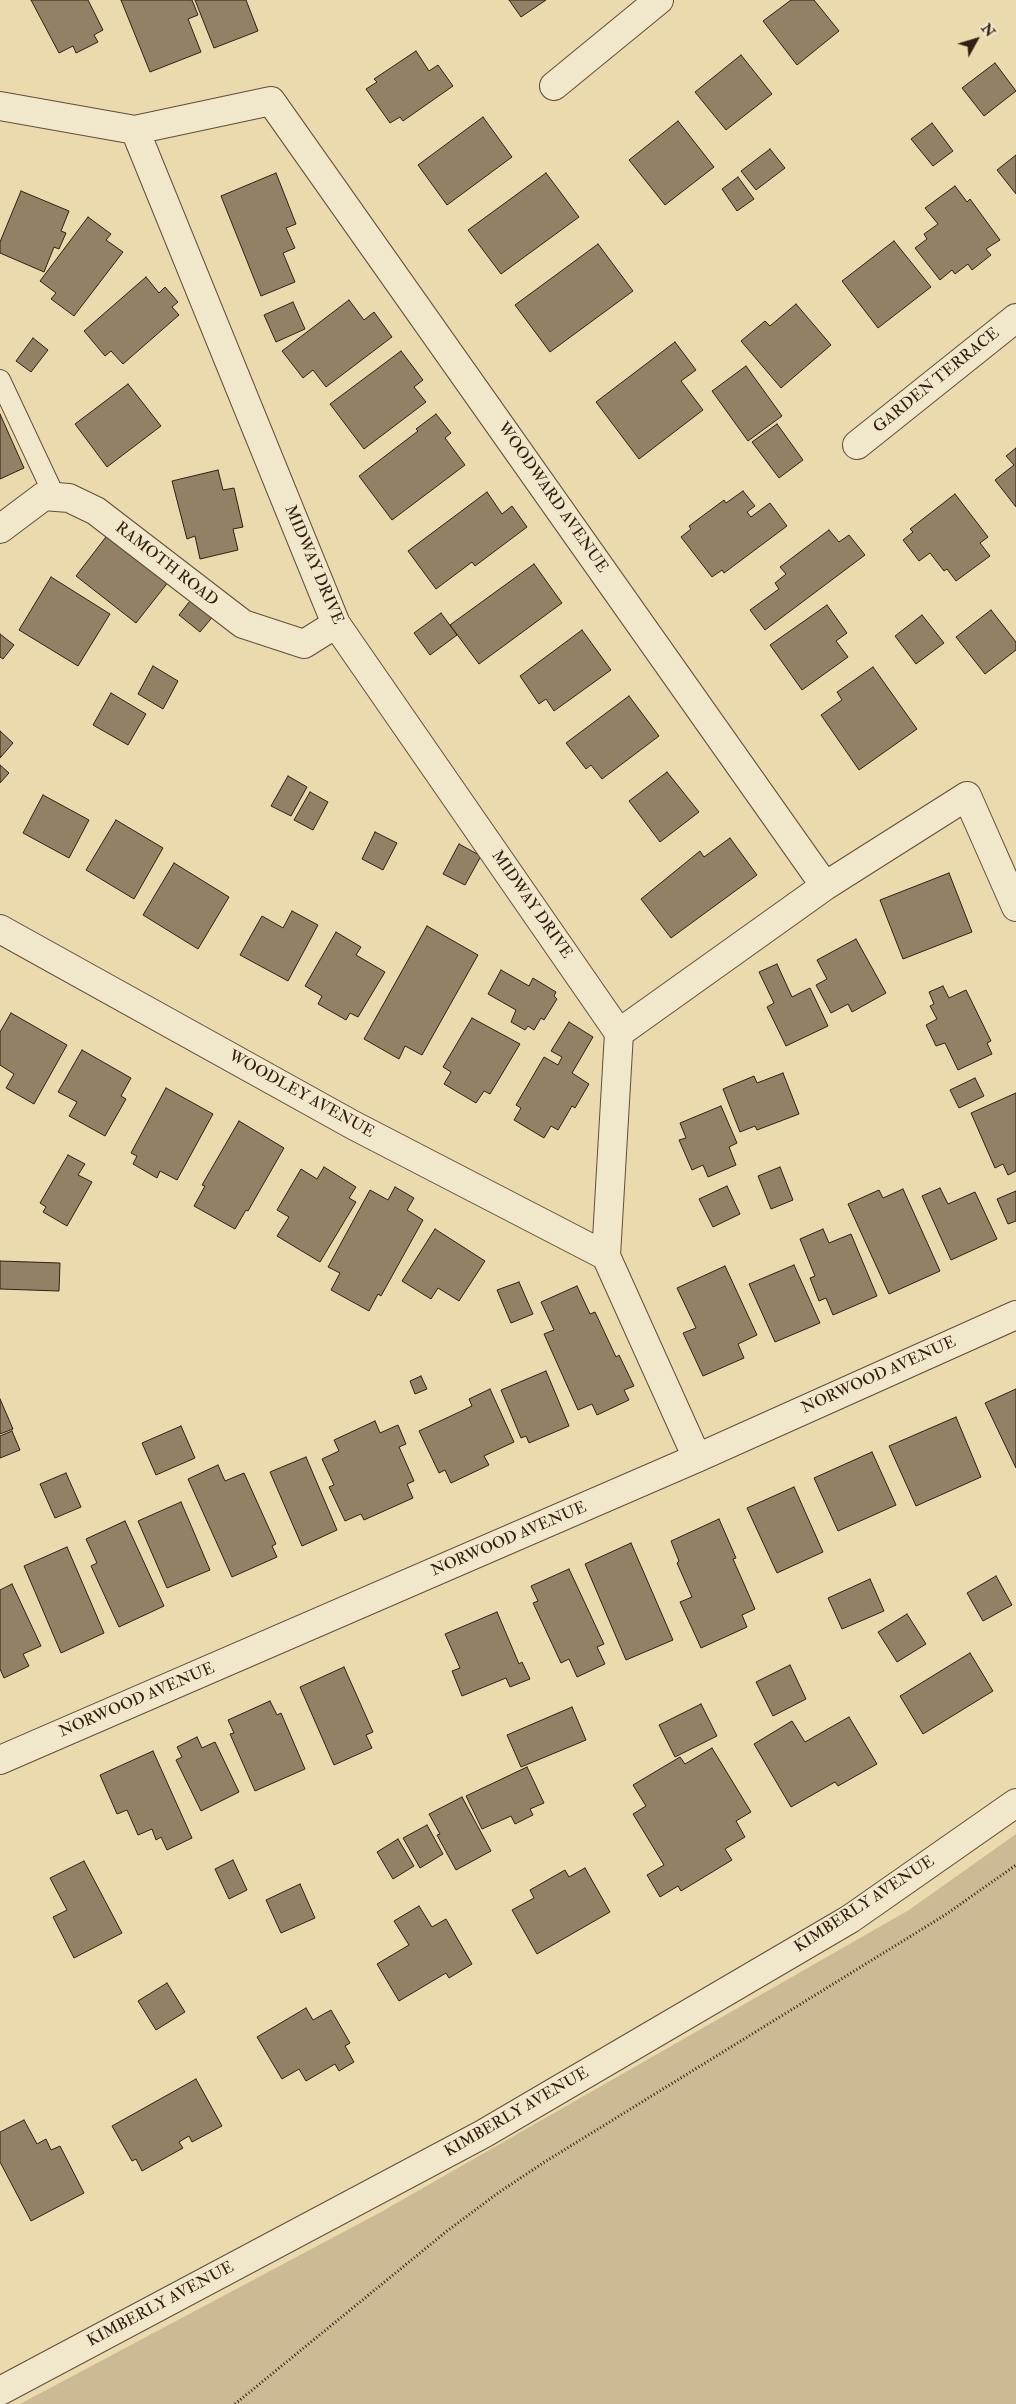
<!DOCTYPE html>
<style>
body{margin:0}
#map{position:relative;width:1016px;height:2404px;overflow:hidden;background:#eadaae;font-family:"IM FELL Double Pica",serif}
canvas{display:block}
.north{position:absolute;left:951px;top:15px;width:50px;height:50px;-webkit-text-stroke:4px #f1e7ca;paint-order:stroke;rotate:51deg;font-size:14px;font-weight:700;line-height:20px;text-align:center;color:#332013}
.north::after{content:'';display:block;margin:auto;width:18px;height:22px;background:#332013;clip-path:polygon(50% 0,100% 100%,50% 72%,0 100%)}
</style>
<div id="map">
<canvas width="1016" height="2404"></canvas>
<div class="north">N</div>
</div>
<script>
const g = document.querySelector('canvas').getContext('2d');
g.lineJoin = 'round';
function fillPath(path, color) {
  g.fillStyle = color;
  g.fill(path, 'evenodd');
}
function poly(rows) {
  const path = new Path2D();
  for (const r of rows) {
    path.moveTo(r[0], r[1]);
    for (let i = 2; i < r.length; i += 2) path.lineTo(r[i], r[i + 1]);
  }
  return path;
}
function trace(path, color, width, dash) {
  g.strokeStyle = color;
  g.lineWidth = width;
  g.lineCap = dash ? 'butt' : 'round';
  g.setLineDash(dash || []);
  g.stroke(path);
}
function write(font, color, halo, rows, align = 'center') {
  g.font = font + ' "IM FELL Double Pica",serif';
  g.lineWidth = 4;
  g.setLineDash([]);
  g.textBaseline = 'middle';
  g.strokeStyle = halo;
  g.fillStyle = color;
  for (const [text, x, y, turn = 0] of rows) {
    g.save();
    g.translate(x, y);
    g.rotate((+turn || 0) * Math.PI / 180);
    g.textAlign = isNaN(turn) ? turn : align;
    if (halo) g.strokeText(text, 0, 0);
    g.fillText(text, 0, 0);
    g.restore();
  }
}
fillPath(poly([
 [1016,1834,1016,2404,20,2404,381,2212,909,1910]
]), '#cbba94');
const building = poly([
 [31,0,88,0,103,30,94,35,98,42,76,53,73,46,59,53,31,0],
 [121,0,192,0,198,15,188,19,201,52,150,72,121,0],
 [195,0,246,0,258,31,214,48,195,0],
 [509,0,546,0,521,17,509,0],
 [791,0,814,0,839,31,797,65,763,21,791,0],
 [416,51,429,71,438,65,453,86,403,121,400,117,390,123,366,89,377,82,374,79,416,51],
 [741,55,772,94,726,130,695,92,741,55],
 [995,63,1016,91,984,116,962,88,995,63],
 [483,117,512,157,447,205,418,165,483,117],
 [678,121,714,167,665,205,629,160,678,121],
 [932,123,953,151,933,166,911,139,932,123],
 [770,149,785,168,756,190,741,171,770,149],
 [1016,155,1016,194,997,170,1016,155],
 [276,173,296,224,286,228,295,248,283,253,295,282,261,296,221,196,276,173],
 [546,173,579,217,501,274,468,230,546,173],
 [738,177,754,199,737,211,722,189,738,177],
 [955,186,967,202,970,199,1000,240,986,249,991,255,972,270,968,264,955,274,952,270,940,280,915,248,927,239,924,234,938,224,925,208,955,186],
 [21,191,69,211,61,231,66,233,59,249,54,247,44,272,0,253,0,242,21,191],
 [88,217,111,234,106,240,123,252,74,316,51,299,56,293,40,281,88,217],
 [894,241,931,287,878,328,842,281,894,241],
 [598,244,633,291,550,352,515,305,598,244],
 [146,277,159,293,165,287,178,302,172,307,179,315,123,364,111,351,105,356,84,331,146,277],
 [349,300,364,320,374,312,392,337,326,387,313,370,303,378,282,351,349,300],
 [293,302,305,329,276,342,264,315,293,302],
 [796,304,831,345,781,388,741,341,765,321,770,326,796,304],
 [33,338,48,350,31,372,16,361,33,338],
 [675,342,696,370,681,381,703,410,639,459,596,402,675,342],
 [401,351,423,380,414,387,426,402,364,449,330,404,401,351],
 [746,366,782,416,748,441,712,391,746,366],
 [128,384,161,426,107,467,75,424,128,384],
 [0,414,24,468,0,479,0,414],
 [436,414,451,433,445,438,465,465,392,520,359,476,418,431,416,429,436,414],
 [777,424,803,460,779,478,752,442,777,424],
 [1016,448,1016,507,995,480,1014,465,1006,456,1016,448],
 [218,470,223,490,234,488,243,527,233,529,238,550,200,559,195,536,187,539,172,481,218,470],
 [743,491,755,506,747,512,751,517,770,503,787,526,724,573,722,570,712,577,681,537,691,529,689,526,724,500,726,503,743,491],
 [487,492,502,514,512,506,527,527,475,566,472,562,436,589,408,551,487,492],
 [955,494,988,537,980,543,990,556,956,581,947,569,944,571,930,553,919,561,903,540,913,532,910,529,955,494],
 [829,530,839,542,849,535,865,555,765,630,750,610,779,589,775,583,786,574,780,567,829,530],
 [109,533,169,581,136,623,76,576,109,533],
 [534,564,562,603,479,664,450,625,534,564],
 [51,577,110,614,78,666,19,630,51,577],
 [193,597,215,614,200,632,179,615,193,597],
 [827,605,847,633,836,641,848,657,802,690,770,645,827,605],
 [991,610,1016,642,1016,650,985,674,956,637,991,610],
 [441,613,457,635,430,655,414,633,441,613],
 [922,615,944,643,916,664,895,636,922,615],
 [582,630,611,670,554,711,546,699,539,704,520,676,582,630],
 [0,634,14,645,3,659,0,657,0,634],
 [153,666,178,681,163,709,138,694,153,666],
 [873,667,917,729,859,770,821,715,842,700,837,692,873,667],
 [111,693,146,714,128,745,93,725,111,693],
 [629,696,659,736,602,779,591,765,586,769,566,743,629,696],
 [0,731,13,743,0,758,0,731],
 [0,765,9,773,0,783,0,765],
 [667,772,699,812,660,842,629,801,667,772],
 [288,776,307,787,291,816,271,806,288,776],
 [310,792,328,802,313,830,294,820,310,792],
 [43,795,89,820,69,858,23,833,43,795],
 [116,820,163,848,134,899,86,870,116,820],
 [375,832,397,843,383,870,362,859,375,832],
 [730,838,757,875,671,938,641,899,700,851,704,857,730,838],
 [459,844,481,856,465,885,443,874,459,844],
 [174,863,229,897,198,949,143,915,174,863],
 [949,873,972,932,903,959,880,900,949,873],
 [292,911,318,925,288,981,240,955,262,916,283,928,292,911],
 [427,926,478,955,422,1055,405,1046,399,1059,364,1039,427,926],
 [336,932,361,947,356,955,385,972,358,1017,350,1013,346,1020,318,1004,322,996,305,986,336,932],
 [856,939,886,993,852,1012,848,1004,831,1013,816,985,827,979,817,960,856,939],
 [777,964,792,997,810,988,828,1026,786,1046,767,1007,774,1003,759,972,777,964],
 [501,970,529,986,533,978,556,992,554,996,557,999,544,1020,541,1018,534,1030,528,1026,525,1030,511,1022,516,1010,488,994,501,970],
 [943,986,949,998,966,990,991,1041,987,1043,992,1054,958,1070,945,1043,936,1046,926,1025,937,1019,930,1006,934,1004,929,992,943,986],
 [11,1013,67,1045,34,1104,6,1088,14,1074,0,1065,0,1032,11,1013],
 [472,1018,520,1044,490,1094,484,1091,476,1103,444,1084,451,1072,443,1067,472,1018],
 [569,1022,593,1037,572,1073,589,1084,575,1108,572,1106,558,1130,551,1126,544,1138,514,1120,521,1108,516,1105,544,1057,558,1065,562,1057,551,1051,569,1022],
 [82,1050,131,1078,121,1096,126,1099,105,1136,69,1116,77,1102,58,1092,82,1050],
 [783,1073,799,1114,757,1130,755,1126,740,1132,723,1089,754,1076,757,1083,783,1073],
 [975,1078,984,1096,959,1108,950,1090,975,1078],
 [166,1088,213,1114,177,1180,160,1171,157,1178,133,1164,137,1156,131,1153,166,1088],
 [1016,1093,1016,1171,1008,1175,1003,1164,995,1168,971,1113,1016,1093],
 [721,1106,737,1143,729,1147,736,1165,708,1177,703,1165,692,1170,679,1140,686,1138,680,1123,721,1106],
 [239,1121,284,1148,248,1211,246,1210,235,1229,194,1206,205,1186,202,1185,239,1121],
 [68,1155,85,1164,78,1175,92,1182,67,1226,43,1212,46,1207,40,1203,68,1155],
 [324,1167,356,1187,349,1198,356,1202,320,1262,277,1236,289,1217,277,1210,301,1169,317,1179,324,1167],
 [780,1167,793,1200,771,1209,758,1176,780,1167],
 [727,1186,740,1214,713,1227,699,1199,727,1186],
 [395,1187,414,1198,407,1210,423,1220,381,1296,378,1294,369,1311,331,1290,340,1273,328,1267,370,1190,388,1200,395,1187],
 [940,1188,948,1204,975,1192,997,1239,951,1260,922,1196,940,1188],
 [903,1189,940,1271,889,1294,848,1204,879,1190,883,1198,903,1189],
 [1016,1191,1016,1221,1008,1224,997,1199,1016,1191],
 [435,1229,485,1261,459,1301,438,1288,431,1299,402,1281,435,1229],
 [823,1229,829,1243,851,1234,877,1296,833,1315,826,1298,819,1301,810,1278,815,1276,800,1239,823,1229],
 [0,1261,60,1263,59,1291,0,1289,0,1261],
 [794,1265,820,1323,775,1342,749,1284,794,1265],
 [725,1266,757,1335,738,1344,744,1358,703,1376,683,1333,696,1328,677,1288,725,1266],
 [519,1282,533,1314,511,1323,497,1290,519,1282],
 [577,1286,590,1314,595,1312,616,1357,619,1355,634,1386,624,1390,629,1400,597,1415,592,1404,578,1410,544,1334,554,1330,541,1302,577,1286],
 [546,1371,569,1426,529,1443,526,1436,521,1438,501,1390,546,1371],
 [421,1376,427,1389,415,1394,410,1381,421,1376],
 [490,1389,514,1442,484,1456,489,1465,451,1483,445,1470,439,1473,419,1431,472,1406,469,1399,490,1389],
 [1016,1389,1016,1468,985,1403,1016,1389],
 [0,1399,13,1429,0,1434,0,1399],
 [956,1417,981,1477,916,1506,889,1446,956,1417],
 [375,1421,380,1433,398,1425,406,1444,399,1447,414,1481,407,1484,413,1498,364,1520,361,1514,345,1521,329,1487,334,1485,322,1459,339,1451,334,1440,375,1421],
 [181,1426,195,1458,156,1475,142,1443,181,1426],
 [12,1431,20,1450,0,1458,0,1436,12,1431],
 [872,1452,896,1505,838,1531,814,1478,872,1452],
 [306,1457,337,1530,302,1546,270,1472,306,1457],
 [218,1465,225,1481,244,1473,276,1544,272,1546,277,1557,232,1577,188,1479,218,1465],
 [66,1473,81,1507,55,1518,40,1484,66,1473],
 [794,1487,823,1552,777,1573,747,1508,794,1487],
 [181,1502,210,1570,167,1588,138,1521,181,1502],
 [719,1519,736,1558,733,1559,755,1609,742,1615,747,1627,701,1648,680,1602,692,1597,677,1563,679,1561,671,1541,719,1519],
 [125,1521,164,1606,119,1627,91,1566,97,1563,86,1539,125,1521],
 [631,1543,673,1640,626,1660,585,1564,631,1543],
 [67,1547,104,1633,61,1653,24,1566,67,1547],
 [569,1569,604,1644,597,1647,605,1664,577,1677,569,1659,561,1663,533,1603,538,1601,531,1586,569,1569],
 [996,1576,1012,1605,983,1621,967,1593,996,1576],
 [870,1579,884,1611,842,1629,828,1598,870,1579],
 [12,1584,41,1646,23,1654,29,1666,4,1678,0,1669,0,1590,12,1584],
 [497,1612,519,1664,522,1662,530,1679,510,1687,506,1678,462,1696,452,1671,460,1668,445,1634,497,1612],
 [907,1614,926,1644,897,1662,878,1632,907,1614],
 [970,1653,993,1691,923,1734,900,1696,970,1653],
 [790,1665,806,1699,773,1716,756,1682,790,1665],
 [344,1667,373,1732,366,1735,372,1748,334,1765,300,1687,344,1667],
 [270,1701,277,1715,281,1713,305,1769,255,1791,230,1734,234,1733,228,1720,270,1701],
 [701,1704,717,1736,675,1757,659,1725,701,1704],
 [572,1707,586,1740,521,1767,507,1735,572,1707],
 [849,1717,877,1764,838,1786,835,1782,791,1807,754,1744,792,1721,805,1742,849,1717],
 [197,1737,202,1748,215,1742,239,1792,201,1811,176,1760,182,1757,177,1747,197,1737],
 [712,1748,751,1812,736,1821,745,1837,725,1849,732,1860,681,1891,678,1886,660,1897,647,1875,664,1865,633,1814,646,1806,633,1785,680,1757,685,1764,712,1748],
 [153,1751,192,1838,167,1850,161,1837,156,1840,152,1829,138,1835,127,1810,117,1814,100,1775,153,1751],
 [527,1767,544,1803,530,1809,533,1815,515,1824,511,1816,482,1829,466,1796,527,1767],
 [462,1797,491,1851,456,1870,437,1835,440,1834,429,1814,462,1797],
 [427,1825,443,1854,420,1868,403,1838,427,1825],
 [398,1839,414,1866,393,1879,377,1852,398,1839],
 [233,1860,247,1890,229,1899,215,1869,233,1860],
 [84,1861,122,1933,74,1958,53,1917,67,1910,50,1878,84,1861],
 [585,1868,610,1912,537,1954,512,1910,534,1898,530,1890,565,1870,569,1877,585,1868],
 [300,1884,315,1918,281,1933,266,1900,300,1884],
 [419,1906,432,1927,446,1919,472,1964,449,1978,446,1973,399,2001,377,1964,409,1945,394,1921,419,1906],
 [167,1983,185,2012,156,2030,138,2001,167,1983],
 [306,2008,313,2020,331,2010,350,2043,345,2046,354,2062,339,2071,335,2064,306,2081,299,2069,282,2079,257,2037,306,2008],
 [196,2079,222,2126,192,2142,189,2136,179,2142,183,2148,142,2171,136,2159,132,2161,112,2126,196,2079],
 [24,2120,37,2144,46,2139,51,2150,60,2146,84,2193,31,2221,0,2162,0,2132,24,2120]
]);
fillPath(building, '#928164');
trace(building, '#332013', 1);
const service = poly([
 [0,380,55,497]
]);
const minor = poly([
 [554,86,659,0],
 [0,106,135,130,271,101,825,886],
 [135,130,336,624,619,1033],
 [857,445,1016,318],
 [0,529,44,496,69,498,96,511,243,624,304,644,336,624],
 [0,929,353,1125,606,1256],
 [697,1458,606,1256,619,1033,825,886,967,796,1016,907],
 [0,1760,697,1458,1016,1315]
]);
const tertiary = poly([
 [0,2391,483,2134,850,1919,1016,1803]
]);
trace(service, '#614e3a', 22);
trace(minor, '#614e3a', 30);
trace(tertiary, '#614e3a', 30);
trace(poly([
 [235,2404,447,2231,498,2193,543,2163,945,1915,1016,1865]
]), '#332013', 3, [1, 2.5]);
trace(service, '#f1e7ca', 20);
trace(minor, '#f1e7ca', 28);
trace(tertiary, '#f1e7ca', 28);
write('16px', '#332013', '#f1e7ca', [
 ["GARDEN TERRACE",937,381,-39],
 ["WOODWARD AVENUE",552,498,55],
 ["RAMOTH ROAD",166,565,38],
 ["MIDWAY DRIVE",313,565,67],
 ["MIDWAY DRIVE",531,905,55],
 ["WOODLEY AVENUE",301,1095,29],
 ["NORWOOD AVENUE",879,1376,-24],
 ["NORWOOD AVENUE",509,1540,-23],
 ["NORWOOD AVENUE",137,1701,-23],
 ["KIMBERLY AVENUE",865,1905,-33],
 ["KIMBERLY AVENUE",517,2113,-30],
 ["KIMBERLY AVENUE",161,2305,-28]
]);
</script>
